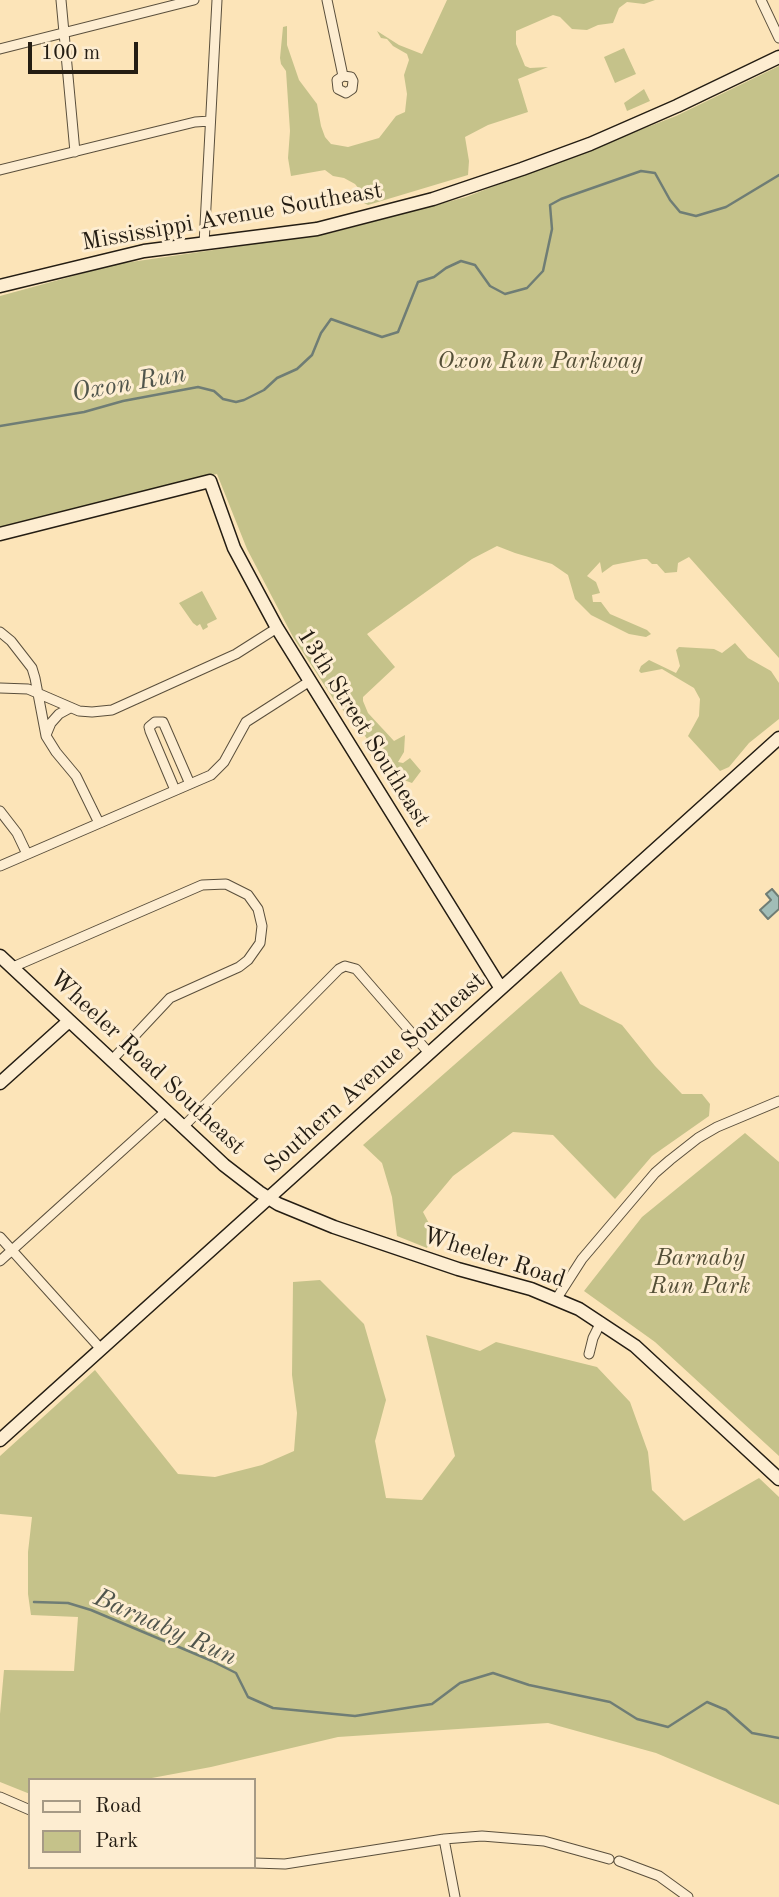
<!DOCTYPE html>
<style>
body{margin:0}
#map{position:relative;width:779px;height:1897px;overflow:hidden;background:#fce4b8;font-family:"Old Standard TT",serif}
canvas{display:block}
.legend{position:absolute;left:28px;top:1778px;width:228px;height:91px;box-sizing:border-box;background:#fdedd1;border:2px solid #a69a85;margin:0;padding:9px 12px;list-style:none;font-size:21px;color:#241d13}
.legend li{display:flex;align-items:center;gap:14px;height:35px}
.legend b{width:35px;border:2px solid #a69a85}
.scale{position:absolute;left:28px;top:42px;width:110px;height:32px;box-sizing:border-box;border:4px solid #241d13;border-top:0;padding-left:9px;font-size:21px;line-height:24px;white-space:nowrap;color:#241d13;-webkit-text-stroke:5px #fdedd1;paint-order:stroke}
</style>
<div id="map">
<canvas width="779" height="1897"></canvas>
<ul class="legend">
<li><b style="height:9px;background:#fdedd1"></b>Road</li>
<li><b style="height:19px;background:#c5c28a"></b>Park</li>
</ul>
<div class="scale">100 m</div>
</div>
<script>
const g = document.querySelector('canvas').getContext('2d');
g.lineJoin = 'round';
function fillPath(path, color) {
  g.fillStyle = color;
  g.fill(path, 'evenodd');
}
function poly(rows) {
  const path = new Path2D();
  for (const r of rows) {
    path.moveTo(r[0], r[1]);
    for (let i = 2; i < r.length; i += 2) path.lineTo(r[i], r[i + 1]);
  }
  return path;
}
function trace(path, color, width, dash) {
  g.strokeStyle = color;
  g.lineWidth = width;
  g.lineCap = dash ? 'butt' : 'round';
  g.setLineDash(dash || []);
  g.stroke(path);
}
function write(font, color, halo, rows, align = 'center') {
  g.font = font + ' "Old Standard TT",serif';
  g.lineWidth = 6;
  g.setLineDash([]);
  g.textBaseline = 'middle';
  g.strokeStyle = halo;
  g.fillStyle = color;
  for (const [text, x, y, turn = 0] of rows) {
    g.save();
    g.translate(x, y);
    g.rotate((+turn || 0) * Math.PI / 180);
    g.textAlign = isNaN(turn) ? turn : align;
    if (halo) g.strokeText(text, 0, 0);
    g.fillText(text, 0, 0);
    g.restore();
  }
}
fillPath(poly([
 [447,0,655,0,644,4,627,2,619,8,613,23,598,25,587,30,572,29,560,17,553,15,516,31,516,44,525,66,530,68,548,67,518,79,528,112,488,125,465,137,469,161,468,175,368,205,364,203,360,190,355,184,344,178,333,176,325,170,291,176,288,158,290,131,286,71,281,64,280,58,283,27,287,26,287,45,299,80,317,104,321,126,325,137,331,144,348,147,379,138,396,116,405,112,407,94,404,75,409,60,407,54,393,46,387,39,381,38,377,31,399,45,422,54],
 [624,48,636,74,615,83,604,57],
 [779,66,779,658,689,557,678,563,677,572,665,573,657,564,652,564,647,559,643,559,613,565,602,573,600,562,587,576,596,582,599,590,600,593,592,595,593,602,601,602,610,614,647,630,651,634,646,637,629,634,591,615,575,599,568,575,552,564,515,553,497,546,472,559,367,634,395,667,363,697,363,701,368,713,394,741,405,735,404,752,398,762,403,763,410,758,421,771,412,783,401,779,387,765,387,757,379,756,358,726,336,703,293,637,247,549,217,474,0,527,0,296,117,264,331,233,466,197,676,116],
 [644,89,650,101,627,111,624,103],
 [202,591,217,619,207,624,208,627,203,630,200,624,197,626,193,623,179,603],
 [735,643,748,658,771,671,779,683,779,719,749,743,729,767,720,771,688,736,699,716,700,699,694,688,662,669,641,673,639,671,641,666,649,660,676,673,680,666,676,650,679,647,714,649,722,653],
 [561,971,580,1004,622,1025,655,1066,682,1094,702,1094,710,1104,709,1116,652,1156,615,1199,553,1135,513,1132,453,1176,423,1212,433,1231,427,1248,397,1236,392,1197,382,1163,363,1145],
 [745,1133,779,1162,779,1456,655,1342,584,1291,642,1217],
 [320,1280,364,1324,386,1400,375,1441,386,1498,422,1500,455,1456,426,1335,480,1351,496,1342,597,1367,630,1402,648,1452,652,1490,684,1521,759,1478,779,1497,779,1805,656,1753,548,1723,338,1737,211,1767,141,1780,30,1780,30,1794,0,1782,0,1714,4,1670,74,1671,78,1617,31,1615,28,1594,28,1552,32,1517,0,1514,0,1456,95,1370,178,1474,215,1477,262,1465,294,1451,297,1413,292,1375,293,1282]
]), '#c5c28a');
const water = poly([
 [772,889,779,897,779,909,768,919,760,910,771,900,766,894,772,889]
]);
fillPath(water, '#a1bdb7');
trace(water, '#6f7d75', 2);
trace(poly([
 [0,426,84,412,123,401,198,387,214,391,223,399,236,402,244,400,264,390,277,378,297,369,312,355,321,333,331,319,382,337,398,332,418,282,434,277,446,268,461,261,475,265,490,286,505,294,527,288,543,271,552,229,550,205,561,199,641,171,655,173,670,200,680,212,696,216,726,207,779,175],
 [34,1602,68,1603,91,1610,212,1661,236,1673,248,1697,273,1708,355,1716,432,1704,460,1683,493,1673,529,1685,610,1702,637,1719,668,1727,707,1702,726,1710,752,1733,779,1738]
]), '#6f7d75', 2.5);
const street = poly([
 [61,0,75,152],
 [327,0,343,76],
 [761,0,779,38],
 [0,49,194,0],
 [343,76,351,77,353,81,352,89,346,93,338,89,337,80,343,76],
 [0,170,195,122,210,121],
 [204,244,217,0],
 [0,632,11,641,32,668,35,678,46,736,56,752,76,776,99,823],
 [0,688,28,689,79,711,92,712,112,710,236,654,277,628],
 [46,735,51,723,59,714,70,708],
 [175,790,150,731,149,727,155,722,163,722,190,784],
 [0,811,17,833,27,854],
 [0,866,211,775,224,762,246,722,310,681],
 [13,967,202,885,226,884,248,895,258,909,262,926,260,943,248,960,239,967,170,998,111,1061],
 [183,1127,339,969,345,966,356,969,429,1053],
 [0,1237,100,1348],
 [0,1261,166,1111],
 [557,1298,582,1259,655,1173,670,1160,698,1138,717,1127,779,1101],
 [589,1354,593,1338,601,1322],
 [0,1797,30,1810],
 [444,1839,455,1897],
 [619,1861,659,1876,688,1897],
 [254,1863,285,1864,444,1839,482,1836,544,1841,609,1859]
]);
const secondary = poly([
 [0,286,144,251,317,229,433,199,522,169,590,144,677,106,779,57],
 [0,534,210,481,234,548,277,628,500,987],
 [0,956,224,1165,259,1192,278,1204,334,1227,458,1269,531,1289,579,1309,635,1346,779,1479],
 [0,1083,69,1021],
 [0,1440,779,738]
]);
trace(street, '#5a4f3c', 11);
trace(secondary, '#241d13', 15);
trace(street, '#fdedd1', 9);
trace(secondary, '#fdedd1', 12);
write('24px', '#241d13', '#fdedd1', [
 ["Mississippi Avenue Southeast",232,217,-10],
 ["13th Street Southeast",363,728,58],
 ["Wheeler Road Southeast",147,1063,43],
 ["Southern Avenue Southeast",375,1073,-42],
 ["Wheeler Road",494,1258,18]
]);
write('italic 24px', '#544f37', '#fdedd1', [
 ["Oxon Run Parkway",540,362],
 ["Barnaby",700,1259],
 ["Run Park",700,1287]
]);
write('italic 26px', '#50554c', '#fdedd1', [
 ["Oxon Run",129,384,-10],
 ["Barnaby Run",165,1628,24]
]);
</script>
